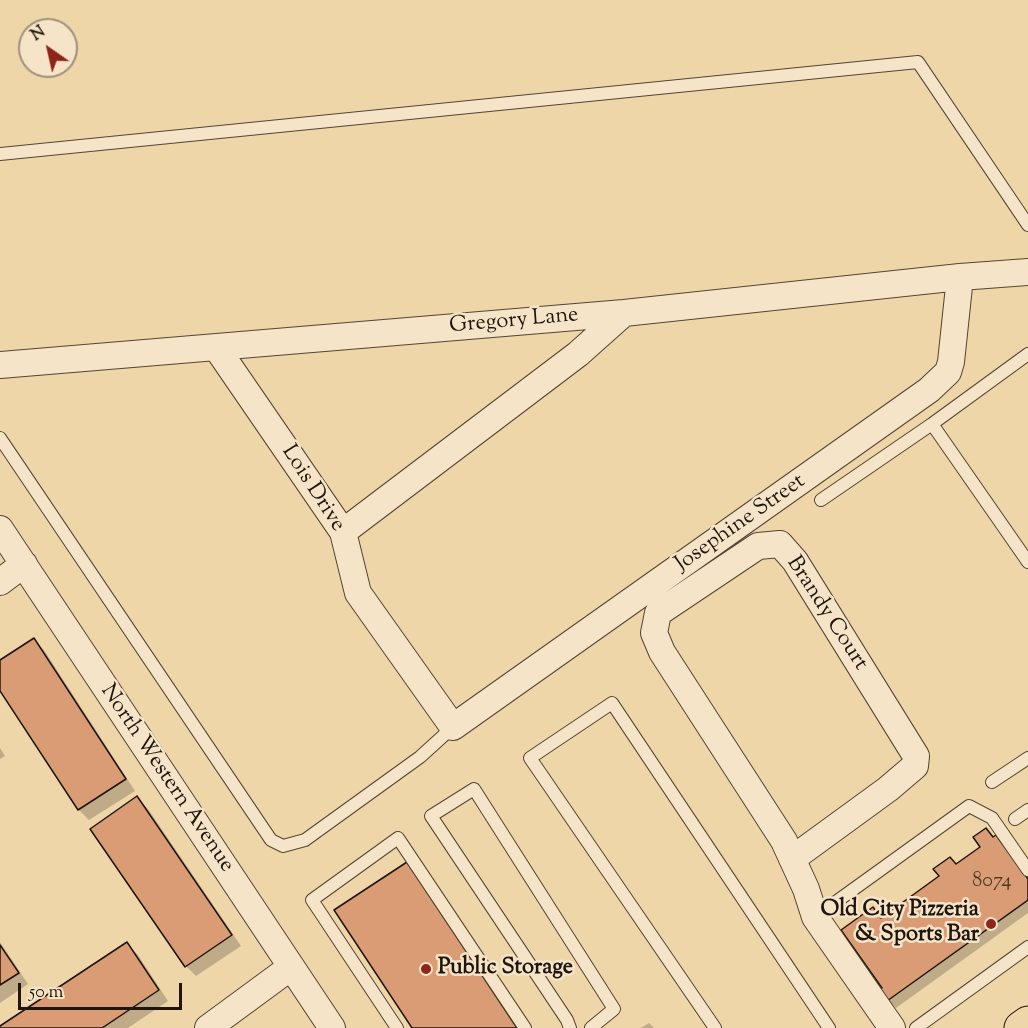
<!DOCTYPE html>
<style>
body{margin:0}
#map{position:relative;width:1028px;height:1028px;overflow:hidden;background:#efd6a9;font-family:"Sorts Mill Goudy",serif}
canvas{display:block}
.north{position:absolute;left:18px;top:18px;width:60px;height:60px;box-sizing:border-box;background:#f5e4c7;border:2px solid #9f917c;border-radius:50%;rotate:326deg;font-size:16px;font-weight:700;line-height:24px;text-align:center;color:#1f150c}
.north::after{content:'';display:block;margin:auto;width:21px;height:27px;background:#8f2418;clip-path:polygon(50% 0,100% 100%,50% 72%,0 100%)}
.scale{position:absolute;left:18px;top:983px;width:164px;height:27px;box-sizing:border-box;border:3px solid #1f150c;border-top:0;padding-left:8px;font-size:18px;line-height:21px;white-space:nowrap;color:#1f150c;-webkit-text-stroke:4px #f5e4c7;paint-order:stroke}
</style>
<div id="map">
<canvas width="1028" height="1028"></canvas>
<div class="north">N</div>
<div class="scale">50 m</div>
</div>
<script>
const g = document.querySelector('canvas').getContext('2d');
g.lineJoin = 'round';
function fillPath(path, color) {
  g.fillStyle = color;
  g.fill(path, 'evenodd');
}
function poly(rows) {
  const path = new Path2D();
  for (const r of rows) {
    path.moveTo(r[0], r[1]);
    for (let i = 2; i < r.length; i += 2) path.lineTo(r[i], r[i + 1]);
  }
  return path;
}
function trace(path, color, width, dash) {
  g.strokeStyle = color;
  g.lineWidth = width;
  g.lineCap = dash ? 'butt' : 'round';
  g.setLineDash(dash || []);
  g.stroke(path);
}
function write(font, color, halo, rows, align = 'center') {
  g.font = font + ' "Sorts Mill Goudy",serif';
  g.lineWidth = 5;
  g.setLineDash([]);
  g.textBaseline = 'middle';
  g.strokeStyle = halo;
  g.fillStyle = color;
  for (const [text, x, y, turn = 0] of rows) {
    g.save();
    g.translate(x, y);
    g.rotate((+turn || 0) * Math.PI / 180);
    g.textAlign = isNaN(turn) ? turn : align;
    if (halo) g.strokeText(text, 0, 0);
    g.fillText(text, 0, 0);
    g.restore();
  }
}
fillPath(poly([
 [34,640,44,650,135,791,89,820,79,810,0,688,0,662],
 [0,748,5,756,0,759],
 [137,798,148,809,241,946,196,976,186,966],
 [996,837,1028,878,1028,913,896,1008,888,1000,884,989,873,909,882,919],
 [417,874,519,1028,414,1028],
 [0,942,28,984,0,1003],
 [127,944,138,955,168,1001,128,1028,0,1028],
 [649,1023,654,1028,641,1028]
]), '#0003');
const building = poly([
 [34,638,126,779,78,810,0,691,0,660,34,638],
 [137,796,232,935,185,967,90,829,137,796],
 [986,828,993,837,996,835,1028,879,1028,900,887,1001,879,990,882,988,841,930,873,907,881,918,939,876,933,869,950,857,956,864,980,847,973,837,986,828],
 [407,862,517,1028,412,1028,334,910,407,862],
 [127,942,159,990,102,1028,0,1028,0,1026,127,942],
 [0,945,19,973,0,985,0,945]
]);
fillPath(building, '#d99c74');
trace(building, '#1f150c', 1.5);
const lane = poly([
 [0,154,918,62,1028,225],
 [932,424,1028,562],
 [0,438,271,840,283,846,305,840,420,757,453,727],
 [821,500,932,424,1028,354],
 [992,782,1028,758],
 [1015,819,1028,810],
 [815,917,969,806,992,818,1028,870],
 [397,1028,312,900,398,838,525,1028],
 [570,1028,567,1020,431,816,474,789,614,1009,591,1028],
 [715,1028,530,758,612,703,829,1028],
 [916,1028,1028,947]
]);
const street = poly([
 [216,347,343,532,358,593,453,727,929,390,948,372,951,362,960,277],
 [0,365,624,313,960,277,1028,272],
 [0,529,332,1028],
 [343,532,578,354,624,313],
 [0,582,24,564],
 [792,859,888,789,915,766,916,756,795,561,780,544,758,546,658,613,654,633,662,652,784,841,806,889,815,917,892,1028],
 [208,1028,291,967]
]);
const primary = poly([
 [1021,1028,1028,1023]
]);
trace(lane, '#534533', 14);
trace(street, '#534533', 28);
trace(primary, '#1f150c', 35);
trace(lane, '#f5e4c7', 12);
trace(street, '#f5e4c7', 26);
trace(primary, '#efd6a9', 33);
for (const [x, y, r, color] of [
 [991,924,6,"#8f2418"],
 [426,969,6,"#8f2418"]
]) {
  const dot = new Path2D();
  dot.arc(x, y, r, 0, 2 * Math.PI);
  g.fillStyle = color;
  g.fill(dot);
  trace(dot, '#f5e4c7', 2);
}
write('20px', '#4e3726', null, [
 ["8074",992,883]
]);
write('22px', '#1f150c', '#f5e4c7', [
 ["Gregory Lane",514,322,-5],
 ["Lois Drive",312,489,57],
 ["Josephine Street",741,524,-35],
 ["Brandy Court",826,614,57],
 ["North Western Avenue",166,779,56]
]);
write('bold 22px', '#1f150c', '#f5e4c7', [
 ["Old City Pizzeria",979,911],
 ["& Sports Bar",979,936],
 ["Public Storage",438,969,"left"]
], 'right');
</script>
